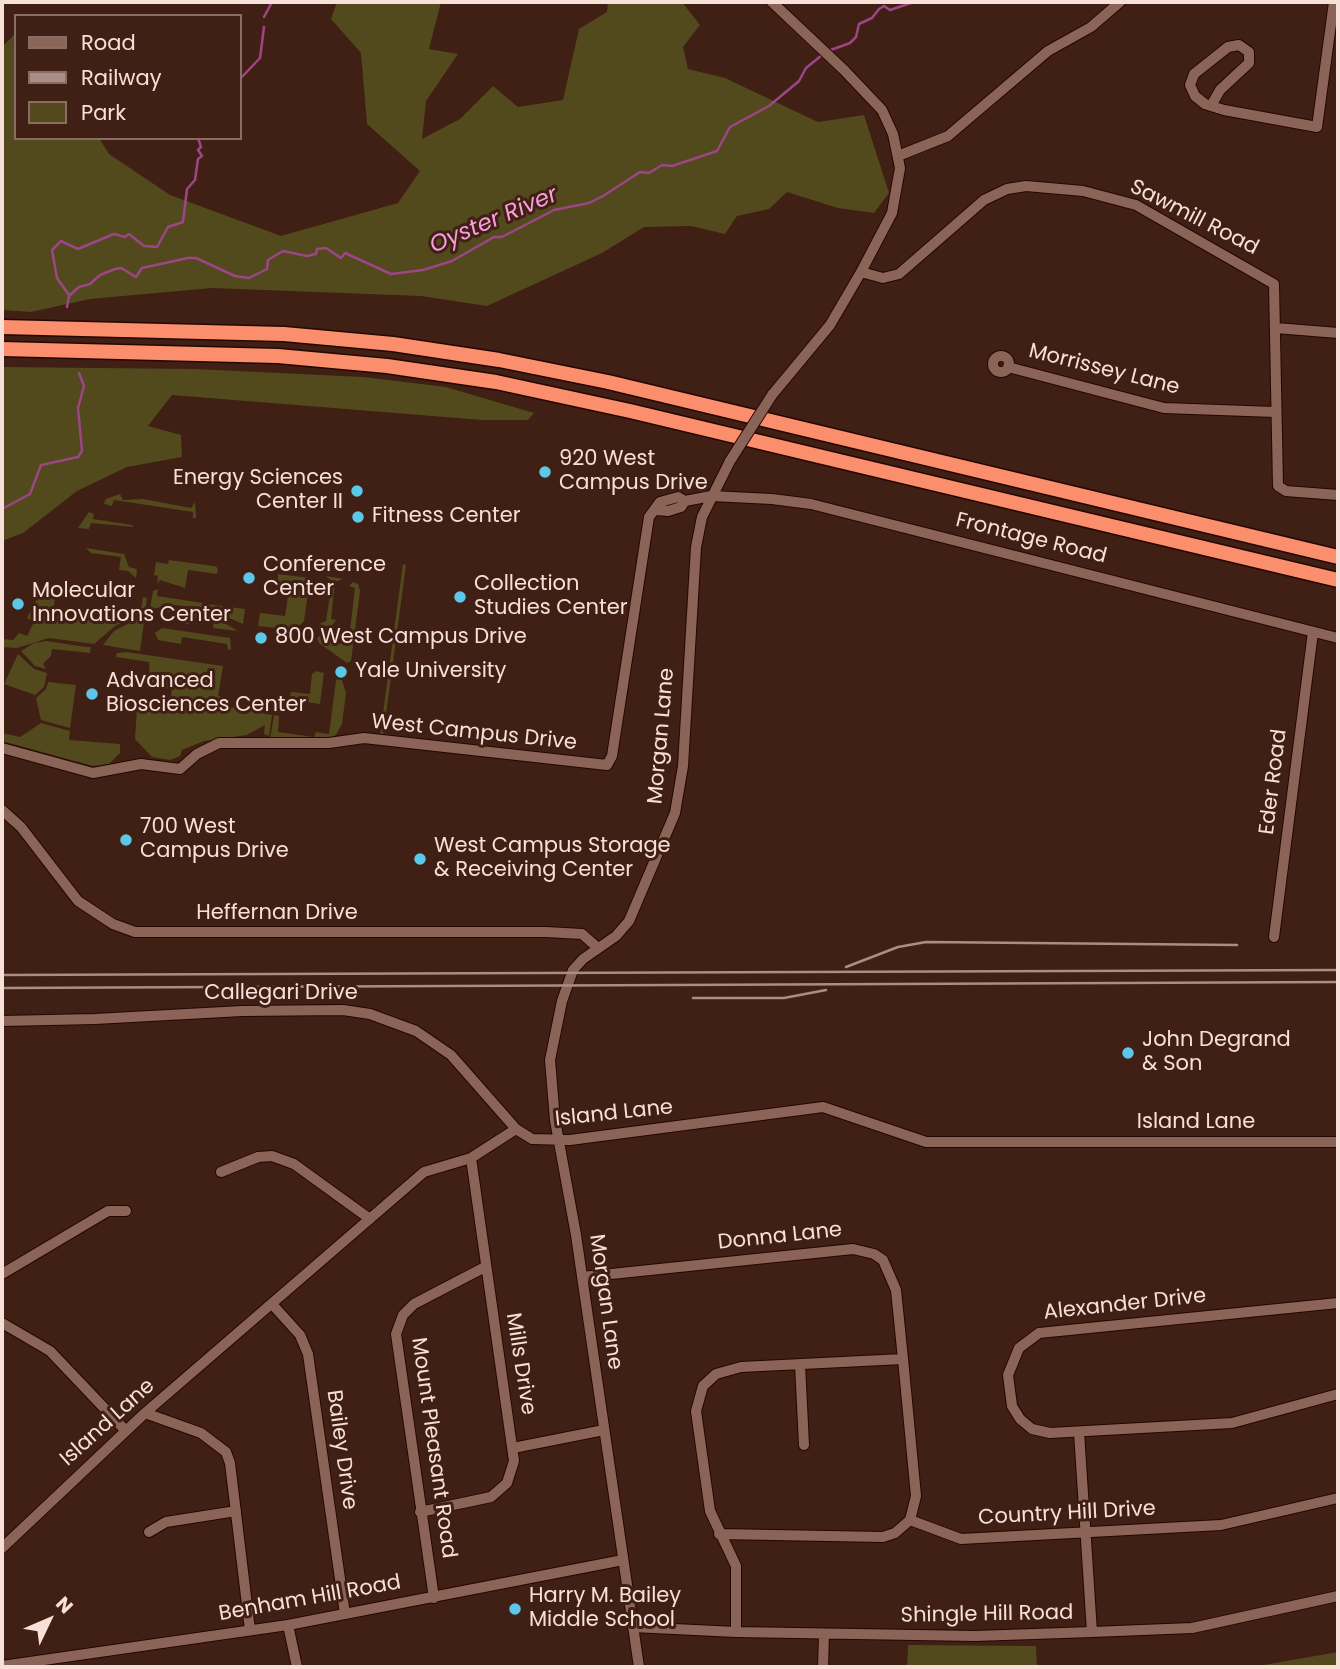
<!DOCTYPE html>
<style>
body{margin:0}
#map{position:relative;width:1340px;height:1669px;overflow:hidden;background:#401f15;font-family:Poppins,sans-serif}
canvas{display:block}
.frame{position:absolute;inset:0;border:4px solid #f7e0d8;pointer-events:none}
.legend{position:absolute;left:14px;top:14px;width:228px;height:126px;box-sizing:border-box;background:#401f15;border:2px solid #896c63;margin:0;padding:9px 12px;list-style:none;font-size:21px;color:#f7e0d8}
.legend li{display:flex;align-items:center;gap:14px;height:35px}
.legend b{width:35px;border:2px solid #896c63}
.north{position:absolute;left:14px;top:1585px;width:70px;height:70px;-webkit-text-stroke:5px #401f15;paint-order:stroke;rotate:46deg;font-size:19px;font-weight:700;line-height:28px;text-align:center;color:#f7e0d8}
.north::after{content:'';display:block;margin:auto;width:24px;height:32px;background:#f7e0d8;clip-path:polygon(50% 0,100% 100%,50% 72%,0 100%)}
</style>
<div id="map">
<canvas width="1340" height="1669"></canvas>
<div class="frame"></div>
<ul class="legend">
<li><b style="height:9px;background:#8b6458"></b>Road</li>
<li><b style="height:9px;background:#a98e85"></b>Railway</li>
<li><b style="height:19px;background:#52491c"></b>Park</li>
</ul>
<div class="north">N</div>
</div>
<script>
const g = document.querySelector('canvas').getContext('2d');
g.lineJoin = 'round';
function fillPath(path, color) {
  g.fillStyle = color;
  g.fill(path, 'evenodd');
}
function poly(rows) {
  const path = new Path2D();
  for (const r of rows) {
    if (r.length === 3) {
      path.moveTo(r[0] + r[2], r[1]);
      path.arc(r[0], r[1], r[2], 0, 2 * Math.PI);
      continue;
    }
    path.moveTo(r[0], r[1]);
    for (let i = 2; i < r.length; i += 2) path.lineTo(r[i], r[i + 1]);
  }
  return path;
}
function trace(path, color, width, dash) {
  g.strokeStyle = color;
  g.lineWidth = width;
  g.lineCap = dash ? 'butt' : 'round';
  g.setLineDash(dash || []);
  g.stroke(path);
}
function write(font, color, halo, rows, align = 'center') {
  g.font = font + ' Poppins,sans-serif';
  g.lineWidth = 6;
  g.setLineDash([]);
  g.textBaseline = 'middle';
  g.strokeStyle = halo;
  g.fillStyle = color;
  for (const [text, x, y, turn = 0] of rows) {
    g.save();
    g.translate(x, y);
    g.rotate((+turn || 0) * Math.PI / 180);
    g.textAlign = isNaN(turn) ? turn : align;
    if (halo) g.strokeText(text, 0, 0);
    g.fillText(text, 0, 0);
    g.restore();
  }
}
fillPath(poly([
 [337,2,441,2,429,49,458,54,426,101,422,139,460,119,493,86,518,107,563,100,579,29,607,12,608,2,682,2,700,25,683,47,688,69,725,78,818,122,864,115,889,193,874,213,838,208,787,192,769,209,737,216,725,234,691,226,644,227,602,253,487,306,421,296,212,288,90,299,31,312,2,310,2,47,16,33,16,138,99,138,109,154,170,195,281,236,398,203,420,171,367,124,361,53,331,19],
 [2,367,195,369,363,377,446,387,534,413,528,420,482,420,172,395,148,426,181,435,182,457,127,467,77,491,23,533,2,541],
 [120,494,123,500,143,499,191,508,195,502,196,518,193,518,193,512,114,500,112,506,104,504,106,499],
 [89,512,94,514,93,519,132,525,134,527,91,523,89,529,78,528],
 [86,548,124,554,129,567,137,569,136,578,128,571,119,570,121,557,91,553],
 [169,560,214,566,218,568,217,574,188,570,185,588,160,580,157,584,158,576,154,575,156,562,168,564],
 [403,564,406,565,382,744,380,736],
 [278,574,310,578,304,621,295,630,258,626,260,613,285,616,289,589,278,588],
 [326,576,343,579,335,582,331,619,336,620,331,627,319,624,326,621,329,602,332,581],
 [353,582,358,584,360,591,351,661,347,663,319,643,317,638,321,635,322,640,341,644,349,639,355,588,349,586],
 [158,589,157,596,203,603,203,608,175,605,150,609,153,591],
 [42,590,55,597,53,615,86,620,87,616,118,620,141,609,143,597,147,598,145,611,115,626,94,644,49,638,17,648,2,647,3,639,13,640,19,633,27,636,34,622,27,618],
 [207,604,245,609,243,624,206,608],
 [181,610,210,615,238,631,213,628,214,621,190,618,189,624,179,623,180,615,165,611],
 [145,615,140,651,103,645,114,631],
 [162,628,230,638,231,649,228,650,227,644,182,637,181,644,158,640,155,633],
 [47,641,86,647,91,647,90,653,52,649,51,656,43,664,46,669,35,666,21,651,34,643],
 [126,652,223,666,218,696,225,698,225,706,272,715,269,736,264,734,265,725,247,735,204,741,182,750,180,756,170,760,152,757,135,739,137,708,169,712,172,689,150,686,149,662,116,657,117,653],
 [18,654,34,669,47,673,44,687,35,695,4,684],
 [316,671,324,673,320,704,293,700,292,706,288,706,291,692,310,694,312,674],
 [341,677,346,693,342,724,336,735,326,740,270,739,274,715,279,716,278,732,314,737,316,732,329,734,336,680],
 [48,682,76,685,70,728,41,720,36,698,46,689],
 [41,723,70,731,69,740,120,744,120,753,109,764,93,766,2,741,2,733,20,737],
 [908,1645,1036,1646,1037,1667,907,1667],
 [1338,1652,1338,1667,1253,1667,1292,1660]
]), '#52491c');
trace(poly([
 [264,17,272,2],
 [828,51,850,43,856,37,859,24,872,18,879,9,884,6,890,10,914,2],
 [240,79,260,58,264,27],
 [69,295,57,278,52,250,61,241,78,249,114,234,125,237,129,234,144,246,157,247,168,227,183,222,187,189,195,180,198,159,202,156,198,150,201,147,198,138],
 [67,307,69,296,79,287,90,284,100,275,115,269,121,268,136,277,142,268,188,258,196,258,235,276,249,278,267,269,268,260,283,251,307,256,316,254,317,249,326,248,341,258,345,253,391,274,423,270,452,261,494,237,502,237,554,210,589,203,603,196,640,172,649,173,662,165,672,166,717,151,730,127,769,106,799,81,806,68,822,55],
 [2,509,30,494,41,465,78,457,82,451,78,408,84,386,79,373]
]), '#9c4686', 2.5);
const minor = poly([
 [772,2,844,70,882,110,893,134,900,168,892,213,861,272,830,325,772,395],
 [1211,106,1220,90,1249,63,1249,52,1239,45,1228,47,1194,74,1190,85,1195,96,1205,104,1211,106,1224,110,1317,127,1334,2],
 [898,156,948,136,1048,51,1091,27,1120,2],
 [861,272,883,278,899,274,984,200,1007,189,1026,186,1083,191,1136,205,1274,284,1278,486,1286,491,1338,495],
 [1276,328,1338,333],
 [1001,364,8],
 [1008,367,1164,408,1275,412],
 [657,510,668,511,681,507,685,501],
 [2,748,93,773,141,764,180,769,197,754,219,743,329,743,364,738,607,765,612,756,649,517,660,502,678,497,685,501,711,496,772,499,811,504,1338,638],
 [2,810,21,827,78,901,113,924,135,932,546,932,582,934,598,948],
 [1274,937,1313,632],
 [2,1021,95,1019,242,1011,343,1010,370,1014,416,1031,451,1055,516,1129],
 [221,1172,258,1157,272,1156,294,1164,370,1219],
 [2,1274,108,1211,126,1211],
 [582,1277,853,1249,874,1254,883,1260,896,1290,903,1359,916,1496,910,1520],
 [1338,1303,1039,1333,1019,1348,1008,1375,1012,1406,1020,1419,1032,1429,1050,1433,1232,1423,1338,1394],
 [272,1304,300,1335,308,1354,345,1614],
 [2,1323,50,1351,126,1431],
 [800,1364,804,1445],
 [145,1413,201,1433,226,1452,230,1463,250,1630],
 [1079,1432,1092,1632],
 [513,1448,604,1430],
 [420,1512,491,1497,507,1483,514,1461,471,1158],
 [149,1532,166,1522,236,1511],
 [719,1534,883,1537,895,1533,910,1520,961,1539,1221,1525,1338,1498],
 [2,1548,145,1413,424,1172,471,1158,516,1129,532,1139,570,1140,823,1107,926,1142,1338,1142],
 [434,1598,396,1334,403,1315,414,1304,485,1267],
 [288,1625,297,1667],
 [633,1627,736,1632,975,1636,1092,1632,1192,1628,1338,1596],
 [736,1632,736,1566,710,1511,696,1411,703,1386,716,1374,741,1367,903,1359],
 [2,1666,288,1625,623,1560],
 [639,1667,576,1235,555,1120,550,1060,562,1001,573,970,583,959,616,936,629,921,675,813,683,766,696,547,702,517,730,461],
 [823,1667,824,1634]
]);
const highway = poly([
 [2,327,284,334,393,344,499,360,608,382,1338,557],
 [2,349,278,356,387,366,496,382,630,411,1338,580]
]);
trace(minor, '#250701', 12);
trace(highway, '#250701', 17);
trace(minor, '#8b6458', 10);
trace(highway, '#fb8e6c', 14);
trace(poly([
 [846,967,898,947,926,942,1237,945],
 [2,975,1338,970],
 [2,988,1338,982],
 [693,998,784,998,826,990]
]), '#a98e85', 2.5);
const minorBridge = poly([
 [730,461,772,395]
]);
trace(minorBridge, '#250701', 12, []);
trace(minorBridge, '#8b6458', 10);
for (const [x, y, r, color] of [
 [545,472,7,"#5ac8e6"],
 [357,491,7,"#5ac8e6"],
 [358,517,7,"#5ac8e6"],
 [249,578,7,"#5ac8e6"],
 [460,597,7,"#5ac8e6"],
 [18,604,7,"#5ac8e6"],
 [261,638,7,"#5ac8e6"],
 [341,672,7,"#5ac8e6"],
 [92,694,7,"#5ac8e6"],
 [126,840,7,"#5ac8e6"],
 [420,859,7,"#5ac8e6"],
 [1128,1053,7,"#5ac8e6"],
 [515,1609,7,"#5ac8e6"]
]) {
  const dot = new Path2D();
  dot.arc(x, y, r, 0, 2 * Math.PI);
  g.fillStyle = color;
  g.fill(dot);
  trace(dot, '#401f15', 2.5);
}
write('21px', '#f7e0d8', '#401f15', [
 ["Sawmill Road",1194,218,27],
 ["Morrissey Lane",1104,370,14],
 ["Frontage Road",1031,539,14],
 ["West Campus Drive",474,733,6],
 ["Morgan Lane",662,736,-85],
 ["Eder Road",1274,782,-83],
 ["Heffernan Drive",277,914],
 ["Callegari Drive",281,994],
 ["Island Lane",614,1114,-6],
 ["Island Lane",1196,1123],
 ["Donna Lane",780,1237,-6],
 ["Morgan Lane",605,1302,82],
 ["Alexander Drive",1125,1305,-6],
 ["Mills Drive",520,1364,81],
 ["Island Lane",108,1423,-42],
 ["Mount Pleasant Road",433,1448,82],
 ["Bailey Drive",341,1450,82],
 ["Country Hill Drive",1067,1514,-3],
 ["Benham Hill Road",310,1599,-10],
 ["Shingle Hill Road",987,1615,-1]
]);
write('21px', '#f7e0d8', '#401f15', [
 ["920 West",559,460],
 ["Campus Drive",559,484],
 ["Energy Sciences",343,479,"right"],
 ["Center II",343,503,"right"],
 ["Fitness Center",372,517],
 ["Conference",263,566],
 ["Center",263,590],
 ["Collection",474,585],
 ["Studies Center",474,609],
 ["Molecular",32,592],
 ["Innovations Center",32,616],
 ["800 West Campus Drive",275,638],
 ["Yale University",355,672],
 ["Advanced",106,682],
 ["Biosciences Center",106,706],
 ["700 West",140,828],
 ["Campus Drive",140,852],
 ["West Campus Storage",434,847],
 ["& Receiving Center",434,871],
 ["John Degrand",1142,1041],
 ["& Son",1142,1065],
 ["Harry M. Bailey",529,1597],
 ["Middle School",529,1621]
], 'left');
write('italic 23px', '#f99dde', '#401f15', [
 ["Oyster River",494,221,-23]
]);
</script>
